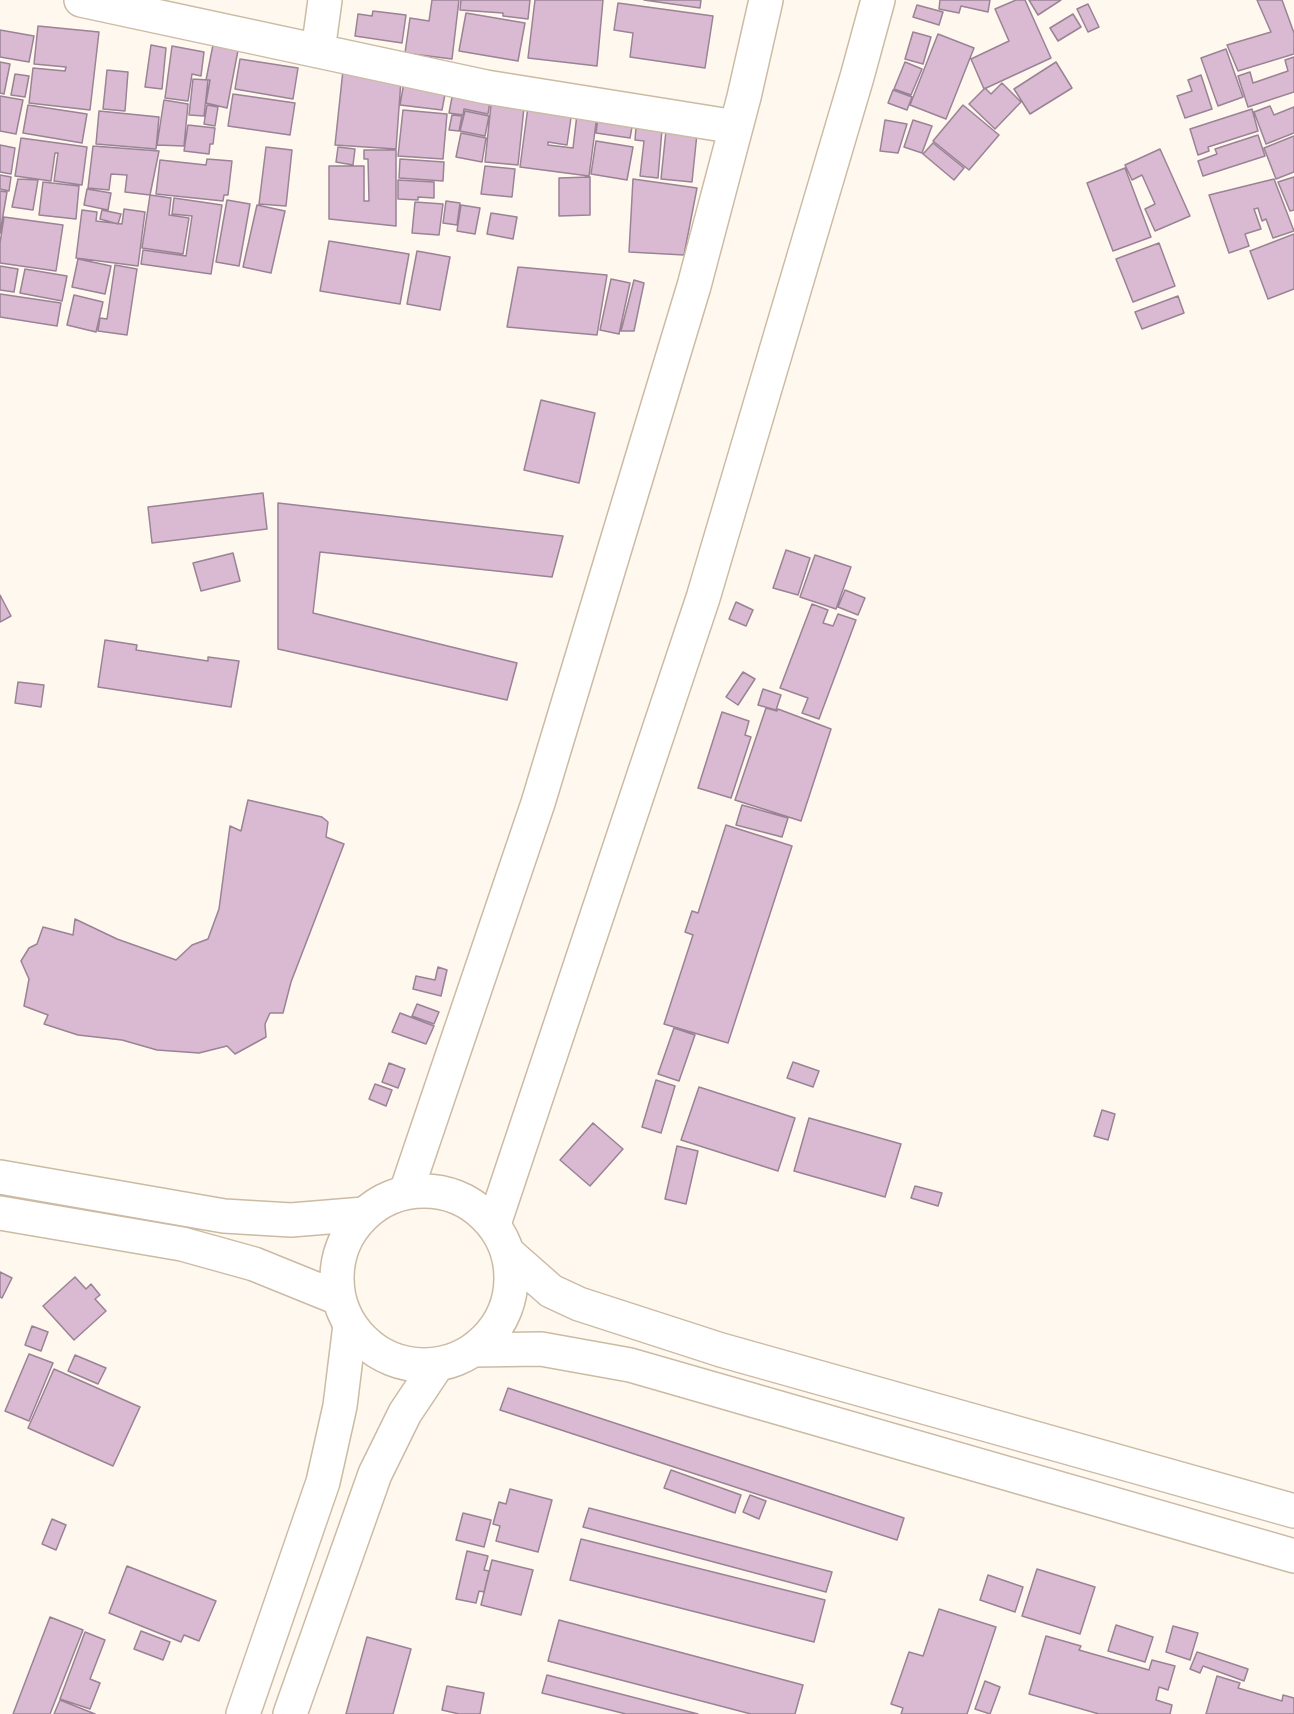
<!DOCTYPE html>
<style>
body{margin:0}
canvas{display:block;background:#fff8ee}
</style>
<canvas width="1294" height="1714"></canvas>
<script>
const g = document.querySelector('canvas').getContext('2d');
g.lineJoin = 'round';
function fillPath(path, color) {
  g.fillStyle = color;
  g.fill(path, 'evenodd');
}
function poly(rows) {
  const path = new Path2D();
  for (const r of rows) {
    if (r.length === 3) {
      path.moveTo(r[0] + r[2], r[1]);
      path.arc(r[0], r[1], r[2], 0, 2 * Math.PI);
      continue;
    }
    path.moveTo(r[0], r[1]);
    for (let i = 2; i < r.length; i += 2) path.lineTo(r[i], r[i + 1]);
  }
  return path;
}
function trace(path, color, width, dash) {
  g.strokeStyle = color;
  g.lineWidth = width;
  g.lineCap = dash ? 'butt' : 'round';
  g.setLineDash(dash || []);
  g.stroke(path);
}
const building = poly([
 [432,0,459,0,452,59,405,53,410,18,429,21,432,0],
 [461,0,530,0,528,19,503,16,503,13,460,10,461,0],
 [535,0,603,0,597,66,528,58,535,0],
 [644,0,701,0,700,8,644,0],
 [940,0,990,0,988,12,961,6,959,13,939,9,940,0],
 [1016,0,1025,0,1051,58,984,89,971,59,1009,41,995,9,1016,0],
 [1029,0,1061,0,1038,15,1029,0],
 [1257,0,1282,0,1294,33,1294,54,1238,71,1227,45,1271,32,1257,0],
 [618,3,713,16,705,68,630,57,633,33,614,30,618,3],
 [1088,4,1099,27,1088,32,1077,9,1088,4],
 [917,5,943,12,939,25,913,17,917,5],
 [373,11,406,15,402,43,355,36,358,14,372,16,373,11],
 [466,13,525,23,518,61,459,51,466,13],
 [1073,14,1081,27,1058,41,1050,28,1073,14],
 [38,26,99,32,90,110,29,103,33,68,65,71,66,67,34,64,38,26],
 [0,30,34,36,29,62,0,57,0,30],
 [913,32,931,37,923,64,905,59,913,32],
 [938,34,974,48,946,119,910,105,938,34],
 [214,40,239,45,227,108,206,103,210,80,206,80,214,40],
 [151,45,166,48,162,89,145,87,151,45],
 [172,46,204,52,201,76,192,74,188,101,165,98,172,46],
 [1226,49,1243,97,1218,106,1201,58,1226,49],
 [1294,57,1294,92,1248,107,1238,76,1250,72,1253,83,1288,71,1285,60,1294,57],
 [240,59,298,68,293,99,235,89,240,59],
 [0,62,10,64,4,94,0,93,0,62],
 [905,62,922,69,911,95,894,89,905,62],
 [1056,62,1072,88,1030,114,1014,89,1056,62],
 [107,70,128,72,125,111,103,109,107,70],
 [343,70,401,80,396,149,335,145,343,70],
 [15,74,29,76,25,97,11,95,15,74],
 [1201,75,1212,109,1185,118,1177,96,1192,91,1188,80,1201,75],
 [193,79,208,80,204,116,189,115,193,79],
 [404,82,446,89,442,110,400,105,404,82],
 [1002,83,1021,102,995,129,969,104,985,88,991,94,1002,83],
 [454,87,491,94,488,114,464,109,463,115,449,113,454,87],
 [893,90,912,97,907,110,888,103,893,90],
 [233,94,295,103,290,135,228,126,233,94],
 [492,95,525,98,518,165,485,162,492,95],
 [0,96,23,100,16,134,0,131,0,96],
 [529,99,573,104,567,145,548,142,548,145,573,148,578,106,598,108,589,176,520,167,529,99],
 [164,100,188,104,184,146,157,145,164,100],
 [28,105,87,114,82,143,23,133,28,105],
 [207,105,218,107,215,126,204,124,207,105],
 [963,105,999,135,969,170,933,141,963,105],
 [1270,106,1274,115,1294,107,1294,133,1266,144,1254,112,1270,106],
 [1252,109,1258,131,1208,147,1209,151,1198,155,1190,129,1252,109],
 [403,110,447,114,443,159,398,156,403,110],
 [599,110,634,116,630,138,596,133,599,110],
 [99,111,159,117,156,149,96,144,99,111],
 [465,111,489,116,485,136,460,131,465,111],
 [452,115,462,116,459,131,449,130,452,115],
 [637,115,663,117,658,178,640,176,644,141,635,140,637,115],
 [885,120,907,124,898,153,880,151,885,120],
 [913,120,932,126,922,153,904,147,913,120],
 [667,121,698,124,692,182,661,179,667,121],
 [188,125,215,128,213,144,210,144,209,154,184,151,188,125],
 [461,133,486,138,482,162,456,157,461,133],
 [1258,135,1265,156,1203,176,1198,161,1217,154,1215,149,1258,135],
 [1294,136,1294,172,1276,179,1264,148,1294,136],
 [21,138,87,147,82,185,54,181,58,153,55,153,51,181,15,176,21,138],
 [596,141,633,147,627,180,591,174,596,141],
 [933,143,964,168,954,180,923,154,933,143],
 [0,145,15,148,11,174,0,172,0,145],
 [93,146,159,151,150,195,125,192,127,175,111,174,109,190,88,188,93,146],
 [266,147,292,150,286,206,259,204,266,147],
 [338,147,355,149,353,165,336,162,338,147],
 [1160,149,1190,216,1155,231,1145,209,1155,204,1142,175,1132,180,1125,165,1160,149],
 [364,150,396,150,396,226,329,219,329,166,364,166,364,201,369,201,368,159,364,159,364,150],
 [207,159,232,161,228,195,224,195,223,201,156,194,160,160,206,165,207,159],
 [400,159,444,162,443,181,399,178,400,159],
 [485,166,515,169,512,197,481,194,485,166],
 [1125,168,1151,237,1113,251,1087,183,1125,168],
 [0,175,11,177,9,191,0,189,0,175],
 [590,177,590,215,559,216,559,178,590,177],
 [1294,177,1294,210,1290,211,1278,182,1294,177],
 [18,179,38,180,33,210,12,207,18,179],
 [633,179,697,188,684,255,629,252,633,179],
 [1274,179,1294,231,1273,238,1266,219,1262,221,1258,208,1254,209,1261,229,1245,234,1249,246,1229,253,1209,195,1274,179],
 [398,180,434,182,434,198,418,197,418,200,398,199,398,180],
 [43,182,79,186,76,219,39,215,43,182],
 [87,189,111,193,108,210,84,205,87,189],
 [0,191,7,192,0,233,0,191],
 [150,195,171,198,169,215,189,218,183,254,142,248,150,195],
 [174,198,222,205,211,274,141,264,143,250,186,256,192,216,172,214,174,198],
 [227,200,250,204,239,266,216,262,227,200],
 [446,201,460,203,457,225,443,223,446,201],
 [415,202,443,204,439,235,412,233,415,202],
 [257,205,285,211,271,273,243,267,257,205],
 [461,205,480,208,475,234,457,231,461,205],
 [124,209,145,212,138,266,76,258,82,210,97,212,96,221,122,224,124,209],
 [102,210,121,214,118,224,100,219,102,210],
 [491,213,517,217,513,239,487,234,491,213],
 [4,217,63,225,56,271,0,263,0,243,4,217],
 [1294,234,1294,289,1268,299,1250,251,1294,234],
 [329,241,409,254,400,304,320,291,329,241],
 [1159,243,1175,286,1133,302,1116,259,1159,243],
 [417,251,450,257,440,310,407,304,417,251],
 [78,259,111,266,105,294,72,287,78,259],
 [115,265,137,269,127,335,98,331,100,318,107,319,115,265],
 [0,266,18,269,14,292,0,290,0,266],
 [518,267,607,275,597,335,507,327,518,267],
 [25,269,67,276,62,301,20,293,25,269],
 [611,279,630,283,619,334,600,330,611,279],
 [634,280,644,283,634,331,621,331,634,280],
 [0,294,61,303,57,326,0,317,0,294],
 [74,295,103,302,96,332,67,325,74,295],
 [1178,296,1184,313,1142,329,1135,312,1178,296],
 [541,400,595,413,579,483,524,470,541,400],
 [263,493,267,529,152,543,148,507,263,493],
 [278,503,563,536,552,577,320,552,313,613,517,663,507,700,278,649,278,503],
 [786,550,810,558,798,595,773,588,786,550],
 [233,553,240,581,201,591,193,563,233,553],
 [815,555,851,567,836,609,800,597,815,555],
 [845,590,865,598,858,615,838,607,845,590],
 [0,595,11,616,0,622,0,595],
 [736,602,753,610,746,626,729,619,736,602],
 [812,604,828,610,823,623,833,626,838,614,856,620,819,719,802,713,808,698,780,688,812,604],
 [105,640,137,645,136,650,208,661,208,657,239,661,231,707,98,687,105,640],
 [743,672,755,679,738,705,726,697,743,672],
 [18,682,44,685,41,707,15,703,18,682],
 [763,689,781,695,776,710,758,705,763,689],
 [766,708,777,711,778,709,831,729,801,821,735,800,766,708],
 [722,712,749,721,745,735,751,737,731,798,698,788,722,712],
 [248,800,322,817,328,822,326,837,344,844,291,982,283,1013,270,1013,265,1024,266,1037,235,1054,227,1046,199,1053,157,1050,122,1040,78,1035,44,1024,48,1015,24,1006,29,979,21,961,29,948,37,944,43,927,73,935,75,919,117,939,176,960,192,945,208,939,219,909,230,826,241,831,248,800],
 [742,805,788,818,782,837,736,825,742,805],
 [726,825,792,846,728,1043,664,1024,693,935,685,932,692,911,698,913,726,825],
 [438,967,447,970,441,996,413,989,416,976,435,980,438,967],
 [417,1004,439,1012,434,1024,412,1016,417,1004],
 [400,1013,434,1026,426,1044,392,1032,400,1013],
 [674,1028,695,1035,679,1081,658,1074,674,1028],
 [793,1062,819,1071,813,1087,787,1078,793,1062],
 [389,1063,405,1069,398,1088,382,1082,389,1063],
 [656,1080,675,1086,661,1133,642,1127,656,1080],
 [375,1084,392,1090,386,1106,369,1099,375,1084],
 [699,1087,795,1118,778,1171,681,1140,699,1087],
 [1102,1110,1115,1114,1108,1140,1094,1136,1102,1110],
 [809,1118,901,1144,885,1197,794,1171,809,1118],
 [593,1123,623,1149,590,1186,560,1160,593,1123],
 [677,1146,698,1151,686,1204,665,1199,677,1146],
 [915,1186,942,1193,938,1206,911,1198,915,1186],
 [0,1272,12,1278,2,1298,0,1297,0,1272],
 [75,1277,86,1289,91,1284,100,1295,95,1299,106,1311,74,1340,43,1306,75,1277],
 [32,1326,48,1332,41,1351,25,1345,32,1326],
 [29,1354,53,1363,29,1421,5,1411,29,1354],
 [75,1355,106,1368,98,1384,68,1371,75,1355],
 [54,1369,140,1407,113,1466,28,1428,54,1369],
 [508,1388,904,1518,897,1540,500,1410,508,1388],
 [671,1470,741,1495,735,1513,664,1488,671,1470],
 [510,1489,552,1500,538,1552,496,1541,500,1526,493,1524,499,1502,506,1504,510,1489],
 [750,1495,766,1501,759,1519,743,1512,750,1495],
 [589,1508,832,1572,826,1592,583,1527,589,1508],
 [463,1513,491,1520,484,1547,456,1540,463,1513],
 [52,1519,66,1525,56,1550,42,1544,52,1519],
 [581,1539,825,1600,814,1642,570,1580,581,1539],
 [467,1551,488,1556,484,1570,489,1571,484,1592,479,1591,476,1603,456,1599,467,1551],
 [492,1560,533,1570,521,1615,481,1605,492,1560],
 [127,1566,216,1601,199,1641,184,1635,181,1642,109,1613,127,1566],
 [1037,1569,1095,1587,1080,1634,1022,1616,1037,1569],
 [988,1575,1023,1587,1015,1612,980,1600,988,1575],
 [939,1609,996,1627,967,1714,901,1714,903,1708,891,1704,909,1652,923,1656,939,1609],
 [50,1617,83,1630,50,1714,13,1714,50,1617],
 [559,1620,803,1685,795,1714,751,1714,548,1661,559,1620],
 [1116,1625,1153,1637,1145,1662,1108,1651,1116,1625],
 [1173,1626,1198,1633,1190,1660,1166,1652,1173,1626],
 [141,1631,170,1642,163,1660,134,1649,141,1631],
 [85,1632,105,1640,90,1679,100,1683,90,1709,60,1699,85,1632],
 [1046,1636,1081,1646,1079,1650,1149,1670,1152,1660,1175,1666,1168,1690,1159,1687,1156,1700,1172,1705,1170,1714,1099,1714,1029,1694,1046,1636],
 [367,1637,411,1649,393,1714,346,1714,367,1637],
 [1197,1652,1248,1669,1244,1681,1203,1666,1200,1673,1190,1669,1197,1652],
 [547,1675,698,1714,626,1714,542,1693,547,1675],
 [1217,1676,1240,1683,1238,1688,1282,1701,1283,1695,1294,1698,1294,1714,1206,1714,1217,1676],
 [985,1681,1000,1687,990,1714,975,1709,985,1681],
 [447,1686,484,1693,480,1714,459,1714,442,1710,447,1686],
 [60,1700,95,1714,54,1714,60,1700]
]);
fillPath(building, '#dabad2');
trace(building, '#9a8395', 1.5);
const minor = poly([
 [81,0,486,87,736,127],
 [318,51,325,0],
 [406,1192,538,803,694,286,744,97,766,0],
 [494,1224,703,598,857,77,878,0],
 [243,1714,323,1482,340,1406,350,1325],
 [290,1714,375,1474,405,1413,437,1365]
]);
const major = poly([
 [0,1177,224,1216,291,1220,364,1214],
 [424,1278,87],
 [0,1213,182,1244,254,1264,338,1298],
 [509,1254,551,1291,579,1304,721,1350,1294,1511],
 [473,1350,541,1349,630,1365,1294,1556]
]);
trace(minor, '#cbbba4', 36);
trace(major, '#cbbba4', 36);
trace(minor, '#fff', 33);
trace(major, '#fff', 33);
</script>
